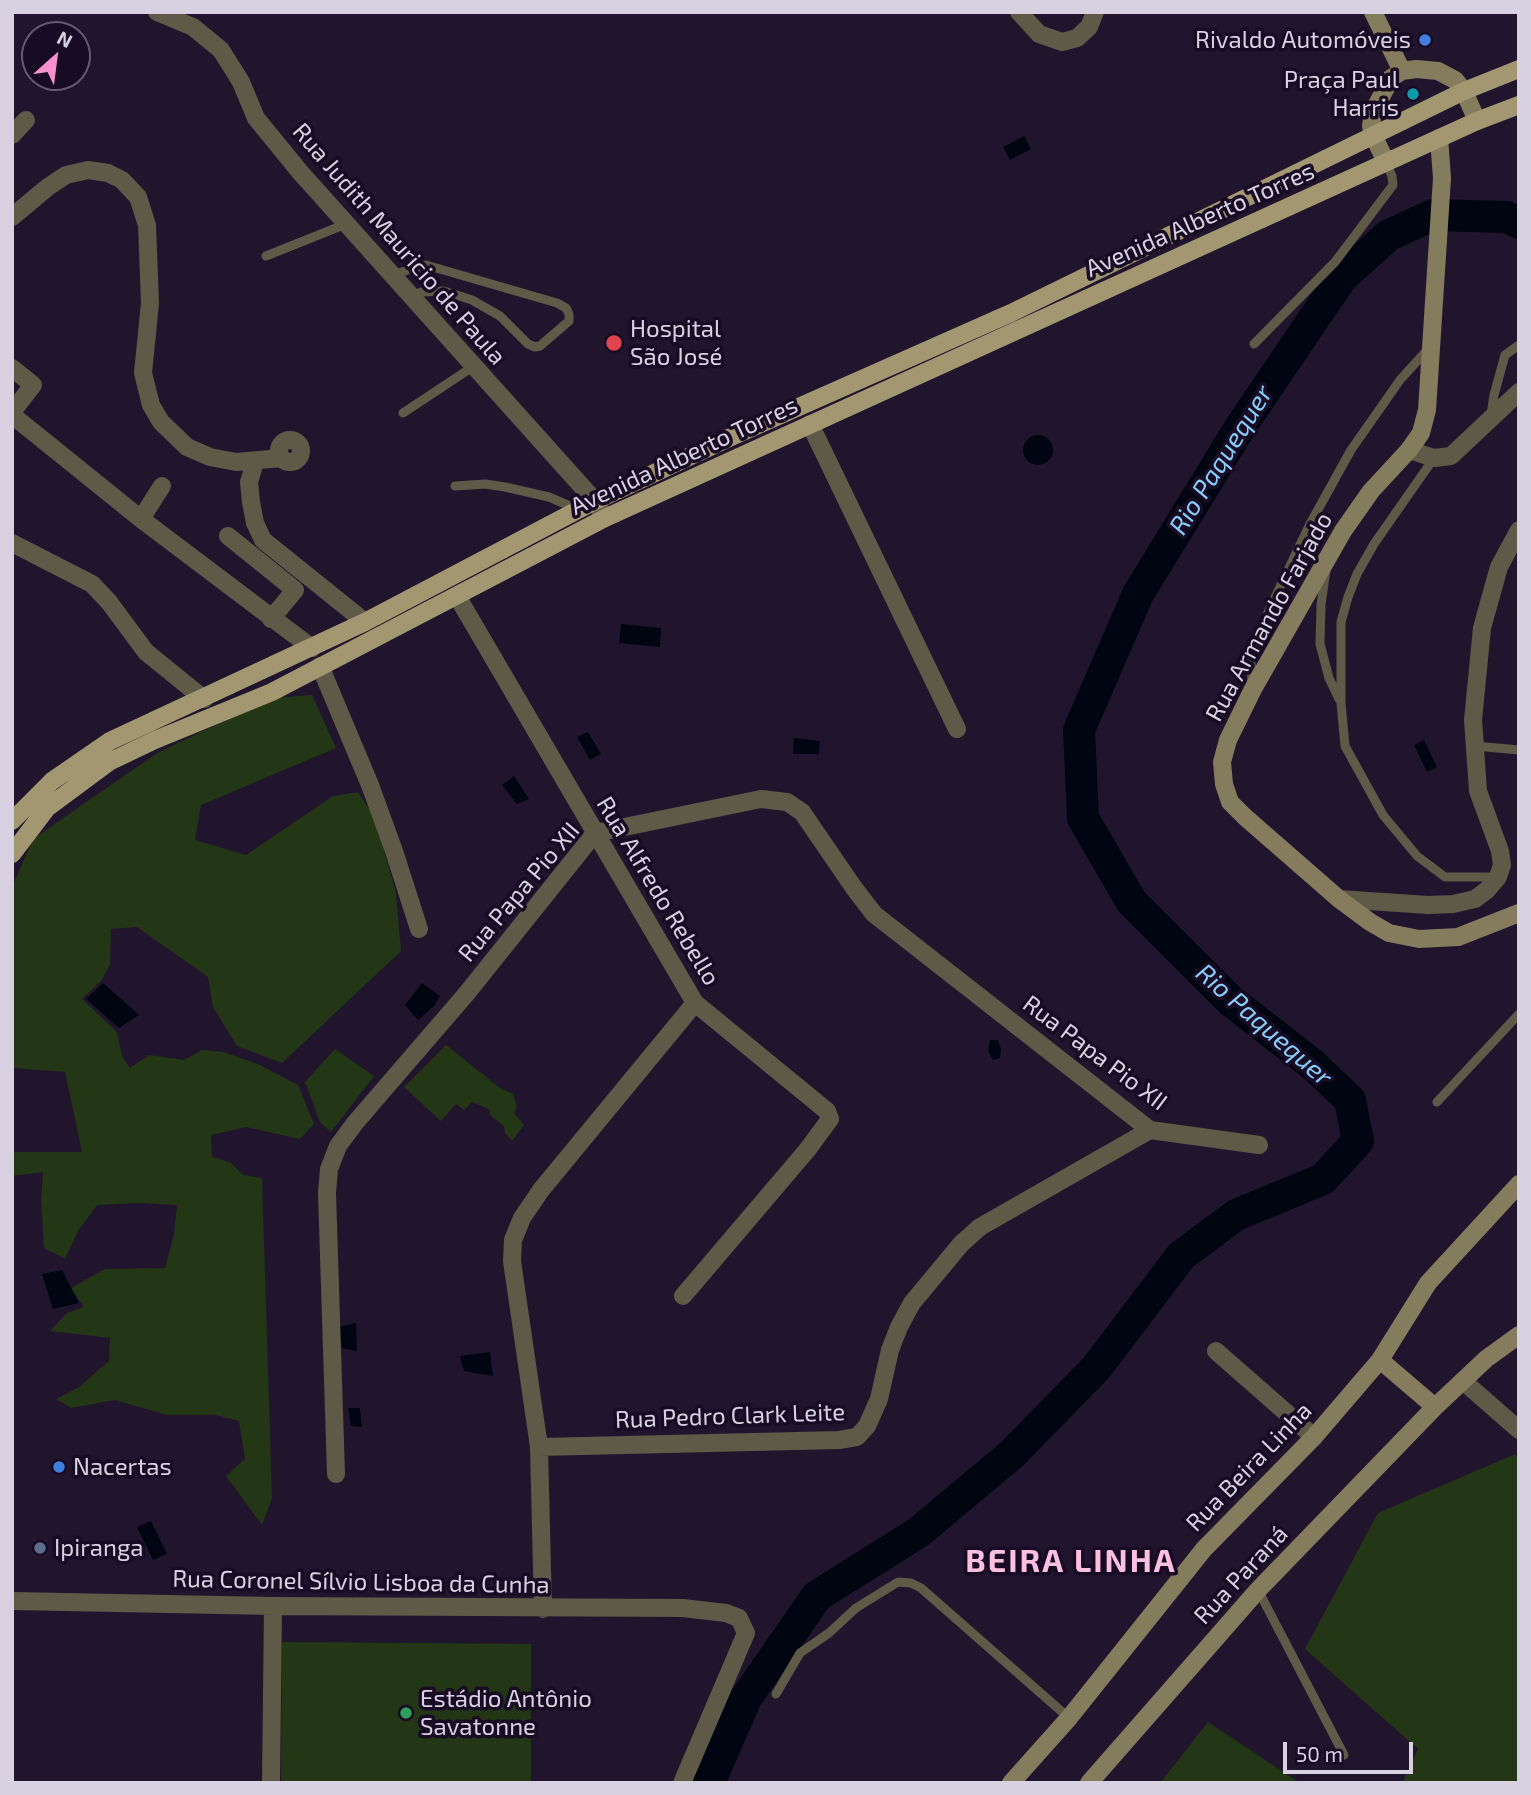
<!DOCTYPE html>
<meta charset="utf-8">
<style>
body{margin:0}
#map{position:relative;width:1531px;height:1795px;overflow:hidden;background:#21152e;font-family:"Exo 2",sans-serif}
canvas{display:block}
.frame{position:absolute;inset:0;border:14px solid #d8d1e2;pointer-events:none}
.north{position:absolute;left:21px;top:21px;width:70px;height:70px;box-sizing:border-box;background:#180b24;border:2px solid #655a70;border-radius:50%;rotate:28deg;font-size:19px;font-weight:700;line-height:28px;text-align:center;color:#d8d1e2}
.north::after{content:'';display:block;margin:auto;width:24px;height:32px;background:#f890cc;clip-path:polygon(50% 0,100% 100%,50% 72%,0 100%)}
.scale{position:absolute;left:1283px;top:1742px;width:130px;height:32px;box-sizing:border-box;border:4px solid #d8d1e2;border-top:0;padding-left:9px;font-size:21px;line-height:24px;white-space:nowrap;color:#d8d1e2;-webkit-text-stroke:5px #180b24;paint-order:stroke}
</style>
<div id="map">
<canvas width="1531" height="1795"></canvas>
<div class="frame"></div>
<div class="north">N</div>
<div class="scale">50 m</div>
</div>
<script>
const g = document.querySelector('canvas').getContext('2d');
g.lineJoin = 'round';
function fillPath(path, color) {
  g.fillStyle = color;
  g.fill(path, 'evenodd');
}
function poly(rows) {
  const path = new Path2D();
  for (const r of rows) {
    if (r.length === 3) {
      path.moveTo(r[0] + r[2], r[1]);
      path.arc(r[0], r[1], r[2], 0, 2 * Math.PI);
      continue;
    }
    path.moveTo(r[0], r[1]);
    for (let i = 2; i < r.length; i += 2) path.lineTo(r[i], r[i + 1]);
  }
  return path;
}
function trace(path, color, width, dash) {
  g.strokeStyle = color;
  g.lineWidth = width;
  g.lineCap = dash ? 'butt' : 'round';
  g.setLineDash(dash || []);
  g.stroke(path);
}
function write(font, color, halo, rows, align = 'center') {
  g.font = font + ' "Exo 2",sans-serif';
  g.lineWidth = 7;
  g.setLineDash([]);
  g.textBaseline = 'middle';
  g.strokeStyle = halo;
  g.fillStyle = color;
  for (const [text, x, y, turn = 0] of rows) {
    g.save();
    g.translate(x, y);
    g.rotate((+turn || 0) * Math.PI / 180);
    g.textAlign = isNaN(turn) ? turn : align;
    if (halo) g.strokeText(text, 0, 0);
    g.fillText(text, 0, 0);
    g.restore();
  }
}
fillPath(poly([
 [312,695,336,748,201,805,195,840,246,855,333,796,358,792,375,818,396,893,401,951,282,1063,237,1046,213,1007,208,977,137,927,111,929,110,965,101,981,82,999,117,1032,122,1056,130,1068,149,1055,184,1060,202,1050,223,1052,258,1064,298,1085,314,1124,300,1139,246,1127,211,1135,212,1157,230,1162,243,1175,262,1178,272,1498,262,1525,226,1476,245,1459,239,1421,215,1415,167,1415,115,1400,71,1408,56,1399,79,1387,109,1361,110,1338,50,1331,67,1313,84,1307,71,1288,105,1269,165,1268,174,1235,177,1205,139,1203,97,1205,78,1231,65,1259,44,1248,41,1200,43,1172,12,1176,12,1152,82,1152,65,1072,12,1068,12,887,33,839,157,753,272,698],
 [446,1045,500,1088,513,1094,517,1107,514,1113,524,1125,512,1141,505,1133,504,1126,490,1115,489,1109,472,1102,464,1110,456,1104,441,1121,404,1087],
 [335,1049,374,1076,331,1132,320,1122,305,1082],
 [1515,1454,1519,1459,1519,1783,1402,1783,1418,1749,1305,1649,1378,1513],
 [282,1642,531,1644,531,1783,281,1783],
 [1208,1722,1300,1783,1160,1783]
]), '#233615');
fillPath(poly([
 [1024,136,1031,149,1010,160,1003,147],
 [1038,450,15],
 [621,624,661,628,660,647,619,643],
 [588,732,601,754,590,760,577,737],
 [794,738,820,741,819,754,793,754],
 [1424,740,1437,767,1427,772,1414,745],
 [514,776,529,799,517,804,502,785],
 [103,983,139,1015,119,1028,86,999],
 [422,983,440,996,434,1006,418,1020,405,1005],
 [990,1040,998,1040,1001,1049,1000,1058,993,1060,988,1051],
 [62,1270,79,1303,53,1309,42,1274],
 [356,1323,357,1351,342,1348,338,1327],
 [490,1352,493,1376,464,1371,460,1356],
 [348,1408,360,1408,362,1427,351,1426],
 [151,1521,167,1554,153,1560,137,1527]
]), '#000611');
trace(poly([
 [709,1783,746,1698,817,1596,919,1532,1012,1454,1097,1367,1181,1256,1236,1215,1323,1179,1358,1141,1350,1100,1312,1064,1231,1001,1131,901,1083,818,1079,730,1138,594,1241,426,1342,277,1389,235,1433,215,1507,217,1519,223]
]), '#000611', 32);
trace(poly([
 [266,256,346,224],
 [391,275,426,265,557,303,566,308,569,314,569,321,540,346,535,347,528,344,500,316,472,300,444,291,421,292,411,297],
 [1254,344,1335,262,1387,193,1393,185,1392,176,1386,162],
 [403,413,474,366],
 [1491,415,1494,395,1505,355,1519,345],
 [1434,458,1374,544,1357,574,1348,597,1341,622,1341,703,1345,746,1383,815,1417,856,1445,877,1497,877],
 [455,486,485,484,505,487,549,497,577,509],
 [1326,570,1321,605,1320,644,1329,678,1339,699],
 [1252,685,1251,656,1269,610,1310,524,1351,450,1400,380,1428,349],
 [1475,746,1519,750],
 [1437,1102,1519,1014],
 [1258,1590,1344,1755],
 [776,1694,800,1653,829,1633,856,1608,898,1582,911,1583,921,1588,1069,1718]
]), '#5f5947', 9);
trace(poly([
 [157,12,193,27,221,50,241,82,256,118,300,172,595,501,605,518],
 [1019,12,1039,34,1062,42,1077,38,1089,27,1095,12],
 [12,135,26,120],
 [12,217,48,187,66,175,88,170,108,173,122,180,138,197,147,225,150,303,143,373,151,405,161,422,187,447,210,457,236,462,282,458],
 [12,368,33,385,12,412],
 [12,415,141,519,312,648],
 [810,424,957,729],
 [290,451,11],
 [1409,450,1434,458,1451,456,1519,392],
 [255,462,249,482,251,502,255,523,263,540,365,622],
 [141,519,162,486],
 [228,536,295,590,271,619],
 [12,543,92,584,109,602,146,652,204,699],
 [457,596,695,1003,827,1111,830,1119,808,1149,683,1296],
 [320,666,370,785,394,851,419,929],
 [1339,899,1428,905,1453,904,1475,899,1487,890,1498,877,1502,865,1500,851,1478,791,1473,720,1482,628,1499,567,1519,530],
 [1216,1351,1314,1437],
 [1463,1381,1519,1430],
 [539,1447,839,1440,857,1437,867,1426,879,1399,890,1350,899,1327,912,1303,961,1244,980,1227,1150,1130],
 [336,1474,327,1193,329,1169,338,1146,355,1123,467,993,595,833,761,799,787,802,802,812,854,888,874,914,1150,1130,1259,1145],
 [12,1601,273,1606,683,1608,726,1613,739,1618,746,1633,682,1783],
 [543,1609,539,1447,512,1261,513,1240,522,1218,541,1190,695,1003],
 [271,1783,273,1606]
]), '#5f5947', 18);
trace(poly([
 [1373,12,1402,71],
 [1439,138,1442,178,1427,410,1421,433,1409,450,1371,491,1343,531,1253,689,1228,740,1222,762,1224,784,1230,802,1245,817,1339,899,1370,922,1389,933,1419,939,1458,937,1519,913],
 [1386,162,1373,135,1371,126,1373,112,1391,78,1402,71,1416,69,1438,71,1455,80,1464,91,1477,121],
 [1380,1360,1435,1407,1486,1359,1519,1335],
 [1011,1783,1069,1718,1204,1549,1314,1437,1380,1360,1428,1283,1519,1184],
 [1089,1783,1258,1590,1435,1407]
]), '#857c5e', 18);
trace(poly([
 [12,821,52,781,110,741,365,622,595,501,731,437,1011,313,1464,91,1519,69],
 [12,854,47,808,109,762,155,740,272,692,605,518,1477,121,1519,105]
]), '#a39771', 18);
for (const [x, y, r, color] of [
 [1425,40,7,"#3f7fe0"],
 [1413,94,7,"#0f9aa8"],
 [614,343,9,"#e0444e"],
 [59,1467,7,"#3f7fe0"],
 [40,1548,7,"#5c6f8a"],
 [406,1713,7,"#2e9e5b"]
]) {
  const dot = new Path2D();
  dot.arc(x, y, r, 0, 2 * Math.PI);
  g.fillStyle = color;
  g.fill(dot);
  trace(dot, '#180b24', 2.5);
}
write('24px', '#d8d1e2', '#180b24', [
 ["Rivaldo Automóveis",1411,40,"right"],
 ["Praça Paul",1399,80,"right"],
 ["Harris",1399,108,"right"],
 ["Hospital",630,329],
 ["São José",630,357],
 ["Nacertas",73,1467],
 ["Ipiranga",54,1548],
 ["Estádio Antônio",420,1699],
 ["Savatonne",420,1727]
], 'left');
write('24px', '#d8d1e2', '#180b24', [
 ["Avenida Alberto Torres",1200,220,-24],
 ["Rua Judith Mauricio de Paula",399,244,49],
 ["Avenida Alberto Torres",684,456,-25],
 ["Rua Armando Farjado",1269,617,-61],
 ["Rua Alfredo Rebello",658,891,59],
 ["Rua Papa Pio XII",519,892,-50],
 ["Rua Papa Pio XII",1095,1053,37],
 ["Rua Pedro Clark Leite",730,1416,-2],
 ["Rua Beira Linha",1249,1467,-46],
 ["Rua Paraná",1241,1575,-47],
 ["Rua Coronel Sílvio Lisboa da Cunha",361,1582,1]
]);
write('italic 26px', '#87cefb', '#180b24', [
 ["Rio Paquequer",1221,460,-58],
 ["Rio Paquequer",1264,1025,41]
]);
g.letterSpacing = '2px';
write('bold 32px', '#fbbfe0', '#180b24', [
 ["BEIRA LINHA",1071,1561]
]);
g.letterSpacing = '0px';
</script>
